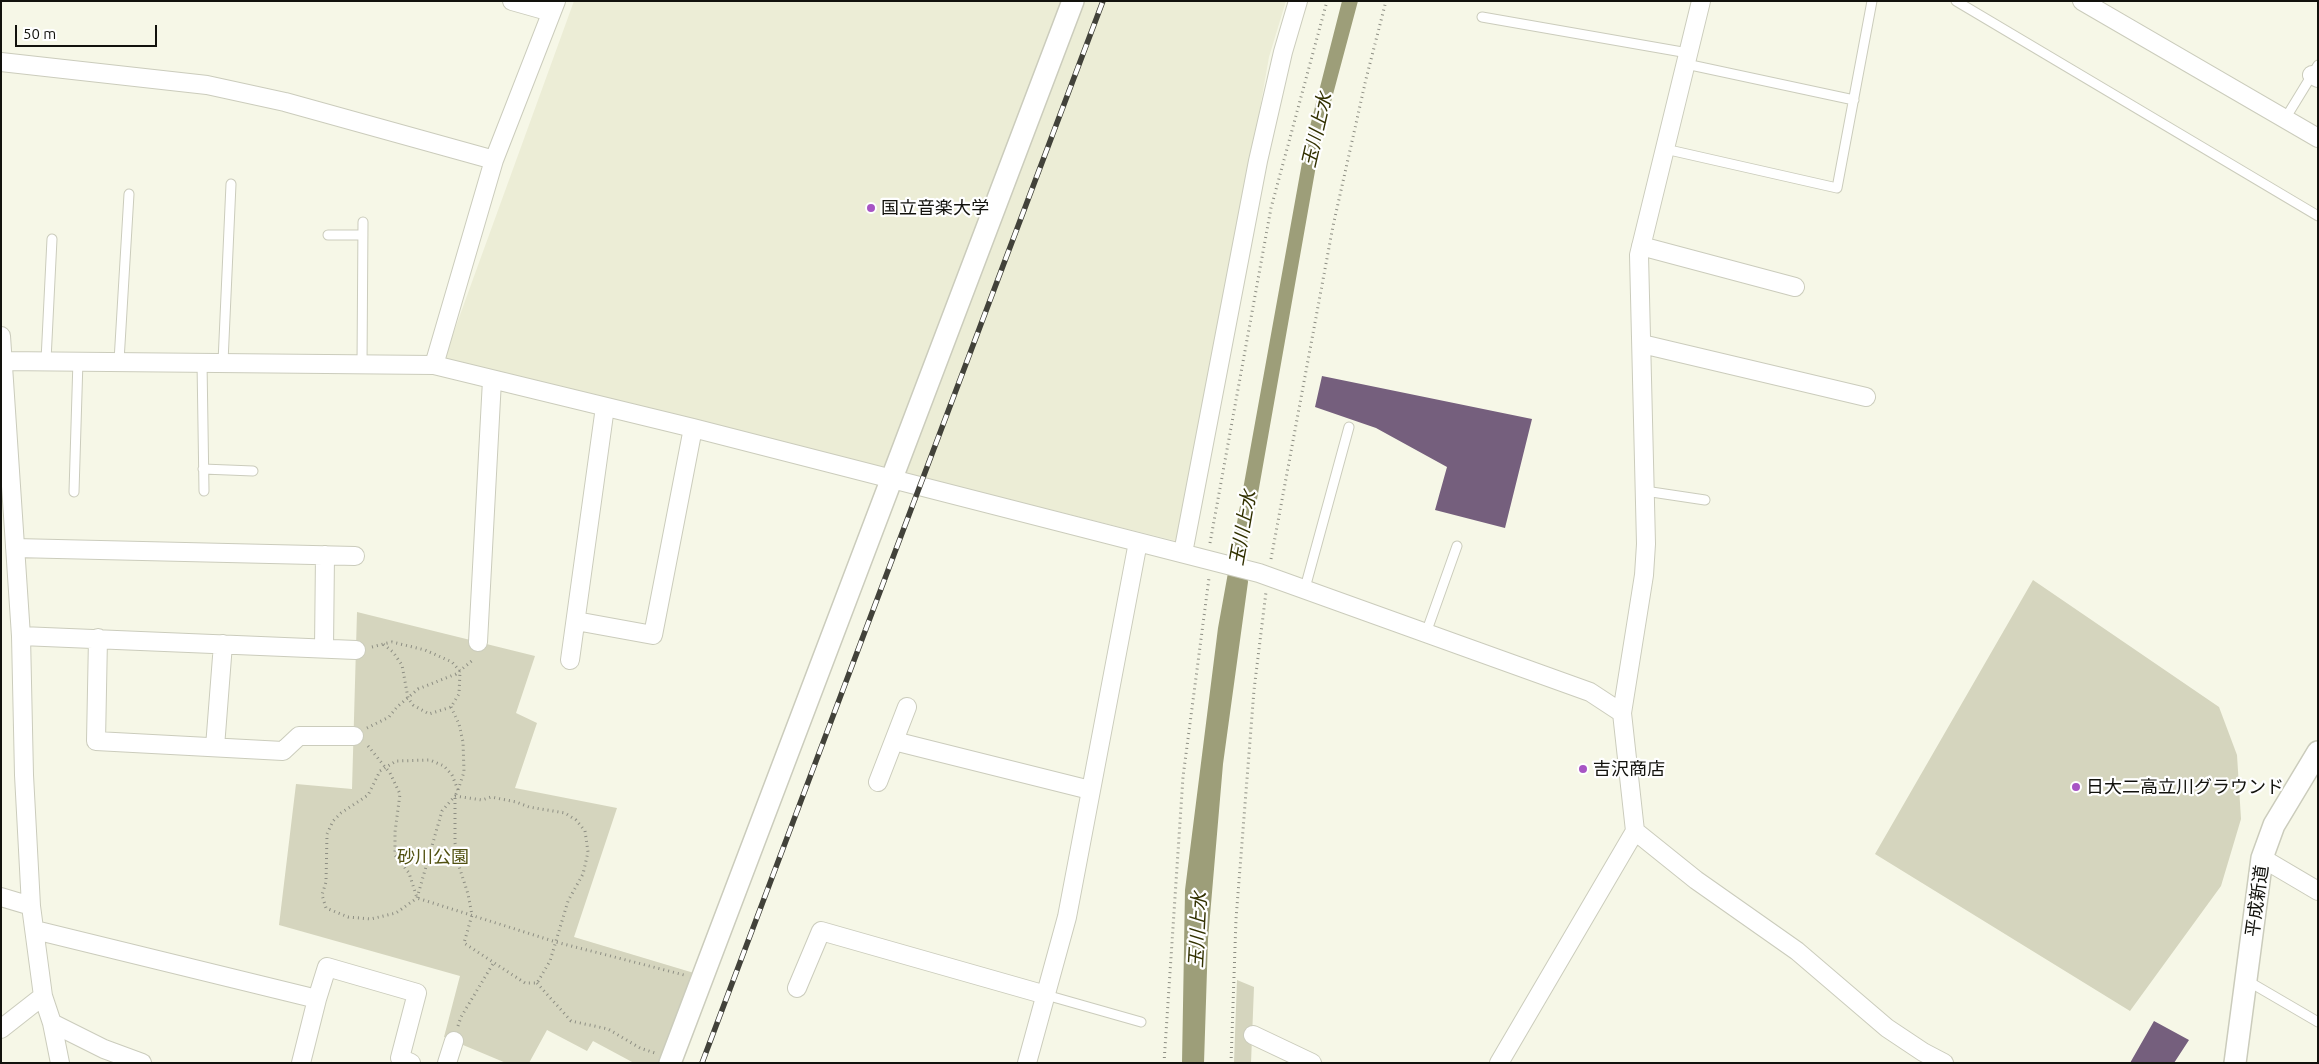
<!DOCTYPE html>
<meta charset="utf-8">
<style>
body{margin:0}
#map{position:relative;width:2319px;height:1064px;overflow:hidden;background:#f6f7e7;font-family:Ubuntu,sans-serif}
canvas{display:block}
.frame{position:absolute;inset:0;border:2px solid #12120d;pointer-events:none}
.scale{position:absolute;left:15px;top:25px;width:142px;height:22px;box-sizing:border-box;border:2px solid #12120d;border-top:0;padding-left:6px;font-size:15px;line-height:18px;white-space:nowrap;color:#12120d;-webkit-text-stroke:4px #fff;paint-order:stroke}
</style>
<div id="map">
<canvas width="2319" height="1064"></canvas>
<div class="frame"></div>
<div class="scale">50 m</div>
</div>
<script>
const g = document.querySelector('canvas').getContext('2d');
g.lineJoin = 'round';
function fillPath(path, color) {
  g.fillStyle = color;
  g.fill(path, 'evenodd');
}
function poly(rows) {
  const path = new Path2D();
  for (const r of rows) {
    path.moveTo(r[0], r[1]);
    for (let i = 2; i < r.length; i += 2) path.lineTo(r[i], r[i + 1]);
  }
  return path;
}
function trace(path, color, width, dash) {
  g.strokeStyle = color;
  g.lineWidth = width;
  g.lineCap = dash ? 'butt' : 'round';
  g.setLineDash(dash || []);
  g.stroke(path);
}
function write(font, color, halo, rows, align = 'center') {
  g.font = font + ' Ubuntu,"Noto Sans JP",sans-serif';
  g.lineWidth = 4.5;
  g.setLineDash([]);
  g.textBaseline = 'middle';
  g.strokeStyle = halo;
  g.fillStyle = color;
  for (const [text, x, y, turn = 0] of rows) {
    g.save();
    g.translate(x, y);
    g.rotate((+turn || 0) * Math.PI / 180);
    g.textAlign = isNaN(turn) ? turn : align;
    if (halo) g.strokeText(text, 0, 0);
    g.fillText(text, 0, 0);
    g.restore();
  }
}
fillPath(poly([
 [574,1,1286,1,1269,57,1184,543,444,359]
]), '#ecedd6');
fillPath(poly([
 [2033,580,2219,707,2237,755,2241,819,2221,886,2130,1011,1875,854],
 [357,612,535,656,516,713,537,723,515,788,617,808,574,937,694,973,662,1063,634,1063,593,1041,587,1051,547,1030,529,1063,506,1063,444,1037,460,976,279,925,296,784,352,789],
 [1237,980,1254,987,1251,1063,1234,1063]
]), '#d5d5be');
fillPath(poly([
 [1342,1,1358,1,1320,143,1256,505,1245,552,1248,582,1223,764,1208,939,1204,1063,1182,1063,1185,890,1218,628,1305,146]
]), '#9d9e79');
fillPath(poly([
 [1322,376,1532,419,1505,528,1435,510,1447,467,1376,428,1315,407],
 [2154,1021,2189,1040,2174,1063,2130,1063]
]), '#755f7d');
const service = poly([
 [1956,1,2318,216],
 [1482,17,1688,53],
 [1686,64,1854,100],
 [2285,119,2318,65],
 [1665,149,1837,188,1872,1],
 [328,235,363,235],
 [46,360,52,239],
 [119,361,129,194],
 [202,362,204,491],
 [223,362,231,184],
 [362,364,363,222],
 [203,469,253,471],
 [1645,491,1705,500],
 [74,492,78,360],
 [1305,588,1349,427],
 [1426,633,1457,546],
 [2246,980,2318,1022],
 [1046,995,1141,1022]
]);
const minor = poly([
 [512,1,551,12],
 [2082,1,2318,138],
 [1,62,207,85,285,102,494,160],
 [2312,75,2318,78],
 [1641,246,1795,287],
 [1,336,21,636,24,775,31,906,43,996,52,1023,60,1063],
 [1642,344,1866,397],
 [1,361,434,365,693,428,1259,573,1590,692,1622,713],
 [434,365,494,160,556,1],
 [15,548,355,556],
 [1183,553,1258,161,1283,52,1298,1],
 [576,621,653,635,693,428],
 [21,636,356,650],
 [98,638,96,741,283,751,299,736,354,736],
 [478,642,492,380],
 [324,648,325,555],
 [570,660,605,407],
 [894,741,1090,790],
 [215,747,223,644],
 [878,782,907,707],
 [1635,831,1696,880,1797,951,1887,1028,1923,1052,1944,1063],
 [2262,858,2318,891],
 [1,897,31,906],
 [35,930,317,999,327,967,417,993,400,1058,411,1063],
 [797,988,821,931,1046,995],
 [52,1023,104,1049,142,1063],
 [1,1029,43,996],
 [1253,1035,1312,1063],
 [301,1063,317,999],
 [447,1063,454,1041],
 [1027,1063,1067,917,1138,542],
 [1499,1063,1635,831,1622,713,1644,575,1646,544,1639,255,1701,1]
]);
const tertiary = poly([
 [670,1063,1073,1],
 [2235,1063,2262,858,2274,825,2318,752]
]);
trace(service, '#cbccbc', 11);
trace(minor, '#cbccbc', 20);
trace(tertiary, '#cbccbc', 24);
trace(poly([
 [1210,543,1271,208,1327,1],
 [1271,559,1333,226,1366,79,1386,1],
 [372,647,383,644,392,642,425,650,452,662,460,671,459,694,451,707,429,714,413,705,408,698,402,665,393,652,383,644],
 [451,707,459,724,463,742,464,772,458,790,455,796,455,843,458,863,468,894,472,915,464,943,525,983,537,983,550,961,568,901,583,874,588,852,585,831,576,820,565,813,529,807,516,802,491,797,482,800,455,796,442,811,417,898,396,913,371,919,348,917,326,908,322,895,326,882,327,834,333,821,341,813,368,795,380,771,396,761,430,760,444,766,452,775,458,790],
 [367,728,389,717,397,707,418,689,456,674,474,659],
 [368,746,390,773,400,794,395,832,395,855,409,873,417,898,556,942,684,975],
 [537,983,571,1021,608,1029,640,1048,655,1053],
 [458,1026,461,1017,494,962],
 [1164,1063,1183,777,1209,578],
 [1231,1063,1236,919,1254,690,1266,592]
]), '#8d8e83', 3, [1, 4]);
trace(service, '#fff', 9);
trace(minor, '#fff', 18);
trace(tertiary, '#fff', 21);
const rail = poly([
 [702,1063,1103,1]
]);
trace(rail, '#42423a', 5.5);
trace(rail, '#fff', 4, [11]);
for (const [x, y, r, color] of [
 [871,208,5,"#a754c4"],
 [1583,769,5,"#a754c4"],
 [2076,787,5,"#a754c4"]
]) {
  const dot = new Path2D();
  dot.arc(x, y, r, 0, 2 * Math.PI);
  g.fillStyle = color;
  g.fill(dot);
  trace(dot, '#fff', 2);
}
write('18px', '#12120d', '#fff', [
 ["国立音楽大学",881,208],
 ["吉沢商店",1593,769],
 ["日大二高立川グラウンド",2086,787]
], 'left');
write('18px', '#515111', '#fff', [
 ["砂川公園",433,857]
]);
write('18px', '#12120d', '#fff', [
 ["平成新道",2257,901,-82]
]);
write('italic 19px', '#323101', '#fff', [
 ["玉川上水",1317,130,-77],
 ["玉川上水",1243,528,-80],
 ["玉川上水",1198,930,-87]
]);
</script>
